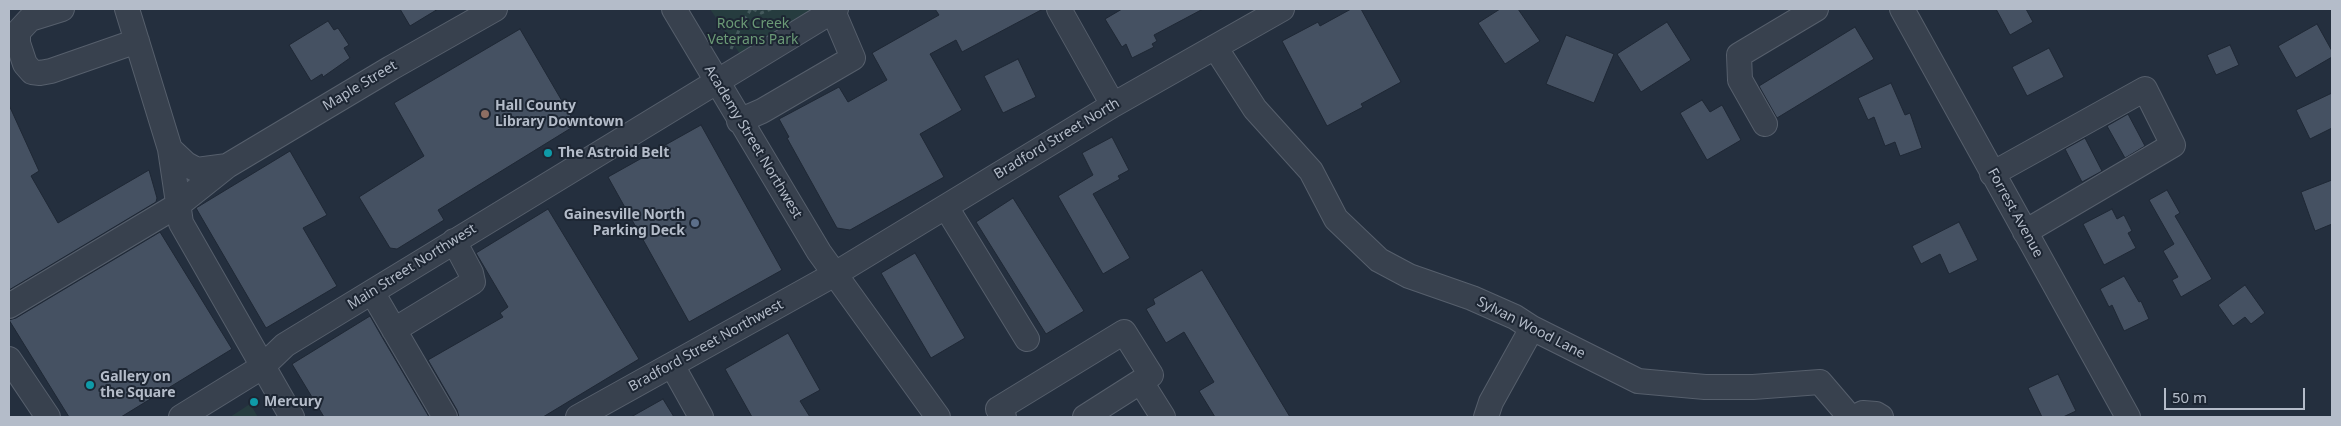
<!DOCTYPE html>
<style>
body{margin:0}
#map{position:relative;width:2341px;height:426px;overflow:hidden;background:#242f3e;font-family:"Noto Sans",sans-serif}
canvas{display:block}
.frame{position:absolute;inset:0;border:10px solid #b4bcc9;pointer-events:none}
.scale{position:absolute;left:2164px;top:388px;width:141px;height:22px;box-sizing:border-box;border:2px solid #b4bcc9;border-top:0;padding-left:6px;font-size:15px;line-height:18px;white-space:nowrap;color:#b4bcc9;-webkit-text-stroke:4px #1d2633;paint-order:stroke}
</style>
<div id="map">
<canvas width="2341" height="426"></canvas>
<div class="frame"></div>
<div class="scale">50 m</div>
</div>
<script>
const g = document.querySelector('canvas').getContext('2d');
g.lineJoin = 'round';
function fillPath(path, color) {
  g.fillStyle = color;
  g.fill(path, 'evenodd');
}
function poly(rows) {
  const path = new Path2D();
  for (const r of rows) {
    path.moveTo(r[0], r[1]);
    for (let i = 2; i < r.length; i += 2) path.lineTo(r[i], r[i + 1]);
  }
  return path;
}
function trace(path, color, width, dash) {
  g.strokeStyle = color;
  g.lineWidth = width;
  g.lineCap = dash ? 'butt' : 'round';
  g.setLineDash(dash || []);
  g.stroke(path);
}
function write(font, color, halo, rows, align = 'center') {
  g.font = font + ' "Noto Sans",sans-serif';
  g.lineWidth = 4;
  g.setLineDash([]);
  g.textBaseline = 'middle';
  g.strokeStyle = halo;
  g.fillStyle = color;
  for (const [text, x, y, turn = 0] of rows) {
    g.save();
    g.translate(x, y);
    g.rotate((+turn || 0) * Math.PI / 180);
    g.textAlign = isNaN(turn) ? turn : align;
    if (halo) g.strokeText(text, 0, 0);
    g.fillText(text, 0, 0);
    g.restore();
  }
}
fillPath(poly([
 [710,9,836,9,746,63],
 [250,404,258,417,229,417,230,417]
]), '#263c3f');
const building = poly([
 [400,9,438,9,410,26,400,9],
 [935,9,1043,9,962,52,956,40,930,54,962,110,920,134,944,177,850,230,837,228,787,138,789,137,779,119,839,87,848,102,887,80,872,53,939,15,935,9],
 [1122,9,1203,9,1154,35,1157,41,1152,44,1154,47,1132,58,1126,44,1122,47,1105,19,1122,9],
 [1351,9,1361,9,1401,82,1361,104,1363,107,1327,126,1282,41,1318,22,1320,26,1351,9],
 [1500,9,1518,9,1540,41,1505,64,1478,23,1500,9],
 [1996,9,2026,9,2033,22,2010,35,1996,9],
 [328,21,334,30,338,28,349,45,344,48,350,58,323,77,322,74,311,81,289,45,328,21],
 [1667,22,1691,60,1641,92,1617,54,1667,22],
 [2317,24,2332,51,2332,57,2296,78,2278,46,2317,24],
 [1855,27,1874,59,1777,118,1759,86,1855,27],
 [520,29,576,125,438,210,444,220,397,249,390,248,359,197,424,156,394,103,520,29],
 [1566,35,1614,54,1594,103,1546,84,1566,35],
 [2230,45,2239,65,2216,75,2207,55,2230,45],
 [2049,48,2064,77,2027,96,2012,67,2049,48],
 [1018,59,1036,97,1003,113,984,76,1018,59],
 [1891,83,1905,115,1910,113,1922,148,1900,156,1895,142,1885,146,1874,117,1868,120,1858,98,1891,83],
 [2332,93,2332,128,2310,139,2296,110,2332,93],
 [1702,100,1710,112,1722,105,1741,140,1707,160,1680,113,1702,100],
 [9,105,39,171,31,176,58,223,149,170,157,198,156,202,9,290,9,105],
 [2128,114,2145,146,2125,158,2107,126,2128,114],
 [701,125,782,270,689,322,608,177,701,125],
 [1112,137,1129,170,1118,176,1120,179,1093,194,1130,258,1103,274,1058,196,1093,175,1082,153,1112,137],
 [2085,138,2102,171,2082,182,2065,149,2085,138],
 [290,151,327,215,303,228,337,286,266,328,196,208,290,151],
 [2332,180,2332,224,2315,231,2301,192,2332,180],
 [2167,190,2180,213,2175,216,2212,279,2181,297,2172,280,2178,277,2163,251,2174,244,2149,200,2167,190],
 [1013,198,1084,311,1046,334,976,222,1013,198],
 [548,209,639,359,543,417,459,417,457,410,428,360,503,317,500,313,508,307,476,253,548,209],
 [2112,209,2117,219,2124,215,2132,231,2128,233,2136,248,2104,265,2083,224,2112,209],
 [1959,222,1978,260,1949,274,1940,254,1921,264,1912,246,1959,222],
 [160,232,232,349,121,417,69,417,9,320,16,318,160,232],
 [915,253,965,338,931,358,881,273,915,253],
 [1202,270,1290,417,1215,417,1199,391,1214,382,1184,332,1166,343,1146,309,1155,304,1153,299,1202,270],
 [2124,276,2139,302,2141,301,2149,319,2124,331,2112,305,2109,307,2100,289,2124,276],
 [2245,285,2265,313,2251,324,2245,317,2233,326,2218,305,2245,285],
 [370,316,382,337,429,417,324,417,292,364,370,316],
 [788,333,820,390,800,401,810,417,752,417,725,369,788,333],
 [2058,374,2076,411,2063,417,2042,417,2028,388,2058,374],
 [663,399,674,417,631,417,663,399]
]);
fillPath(building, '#455162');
trace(building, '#1f2835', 1);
const minor = poly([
 [62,9,30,19,18,32,18,43,25,64,32,72,40,73,51,71,137,41],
 [127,9,170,149,181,223,292,417],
 [674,9,819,252,938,417],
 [1059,9,1113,105],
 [1902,9,2128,417],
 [1215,47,1255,109,1311,171,1336,219,1379,260,1409,276,1472,298,1515,317,1532,328,1638,381,1705,387,1753,387,1820,382,1850,417],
 [739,121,762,111,853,58,833,11],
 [1765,124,1740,80,1739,55,1816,9],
 [170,149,186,164,197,170,227,166],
 [1992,174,2145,89,2173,145,2025,232],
 [946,207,1027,339],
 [372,292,445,417],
 [9,306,178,205,227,166,391,68,495,9],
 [394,330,473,282,471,273,454,241],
 [9,359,48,417],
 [672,365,701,417],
 [1141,382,1163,417],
 [181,417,262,367,285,345,836,9],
 [578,417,835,274,1113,105,1282,9],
 [1004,417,998,409,1124,332,1151,375,1085,417],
 [1486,417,1491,402,1532,328],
 [1855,417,1863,413,1876,414,1881,417]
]);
trace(minor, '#565f6c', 26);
trace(poly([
 [753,9,761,13,771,9],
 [731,49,742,23,751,9]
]), '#44595c', 3, [4, 4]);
trace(minor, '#38414e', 24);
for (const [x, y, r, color] of [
 [485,114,5,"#8d6e63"],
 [548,153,5,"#0f9aa8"],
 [695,223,5,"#5c6f8a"],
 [90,385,5,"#0f9aa8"],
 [254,402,5,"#0f9aa8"]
]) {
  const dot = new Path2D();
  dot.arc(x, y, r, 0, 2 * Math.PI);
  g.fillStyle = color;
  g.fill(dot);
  trace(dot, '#1d2633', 2);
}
write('14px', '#6b9a76', '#1d2633', [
 ["Rock Creek",753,24],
 ["Veterans Park",753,40]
]);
write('14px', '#b4bcc9', '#1d2633', [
 ["Maple Street",360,86,-31],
 ["Bradford Street North",1057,139,-31],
 ["Academy Street Northwest",753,142,59],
 ["Forrest Avenue",2015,213,61],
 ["Main Street Northwest",412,267,-32],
 ["Sylvan Wood Lane",1531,328,27],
 ["Bradford Street Northwest",706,346,-29]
]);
write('bold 14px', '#b4bcc9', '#1d2633', [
 ["Hall County",495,106],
 ["Library Downtown",495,122],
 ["The Astroid Belt",558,153],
 ["Gainesville North",685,215,"right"],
 ["Parking Deck",685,231,"right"],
 ["Gallery on",100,377],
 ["the Square",100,393],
 ["Mercury",264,402]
], 'left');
</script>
